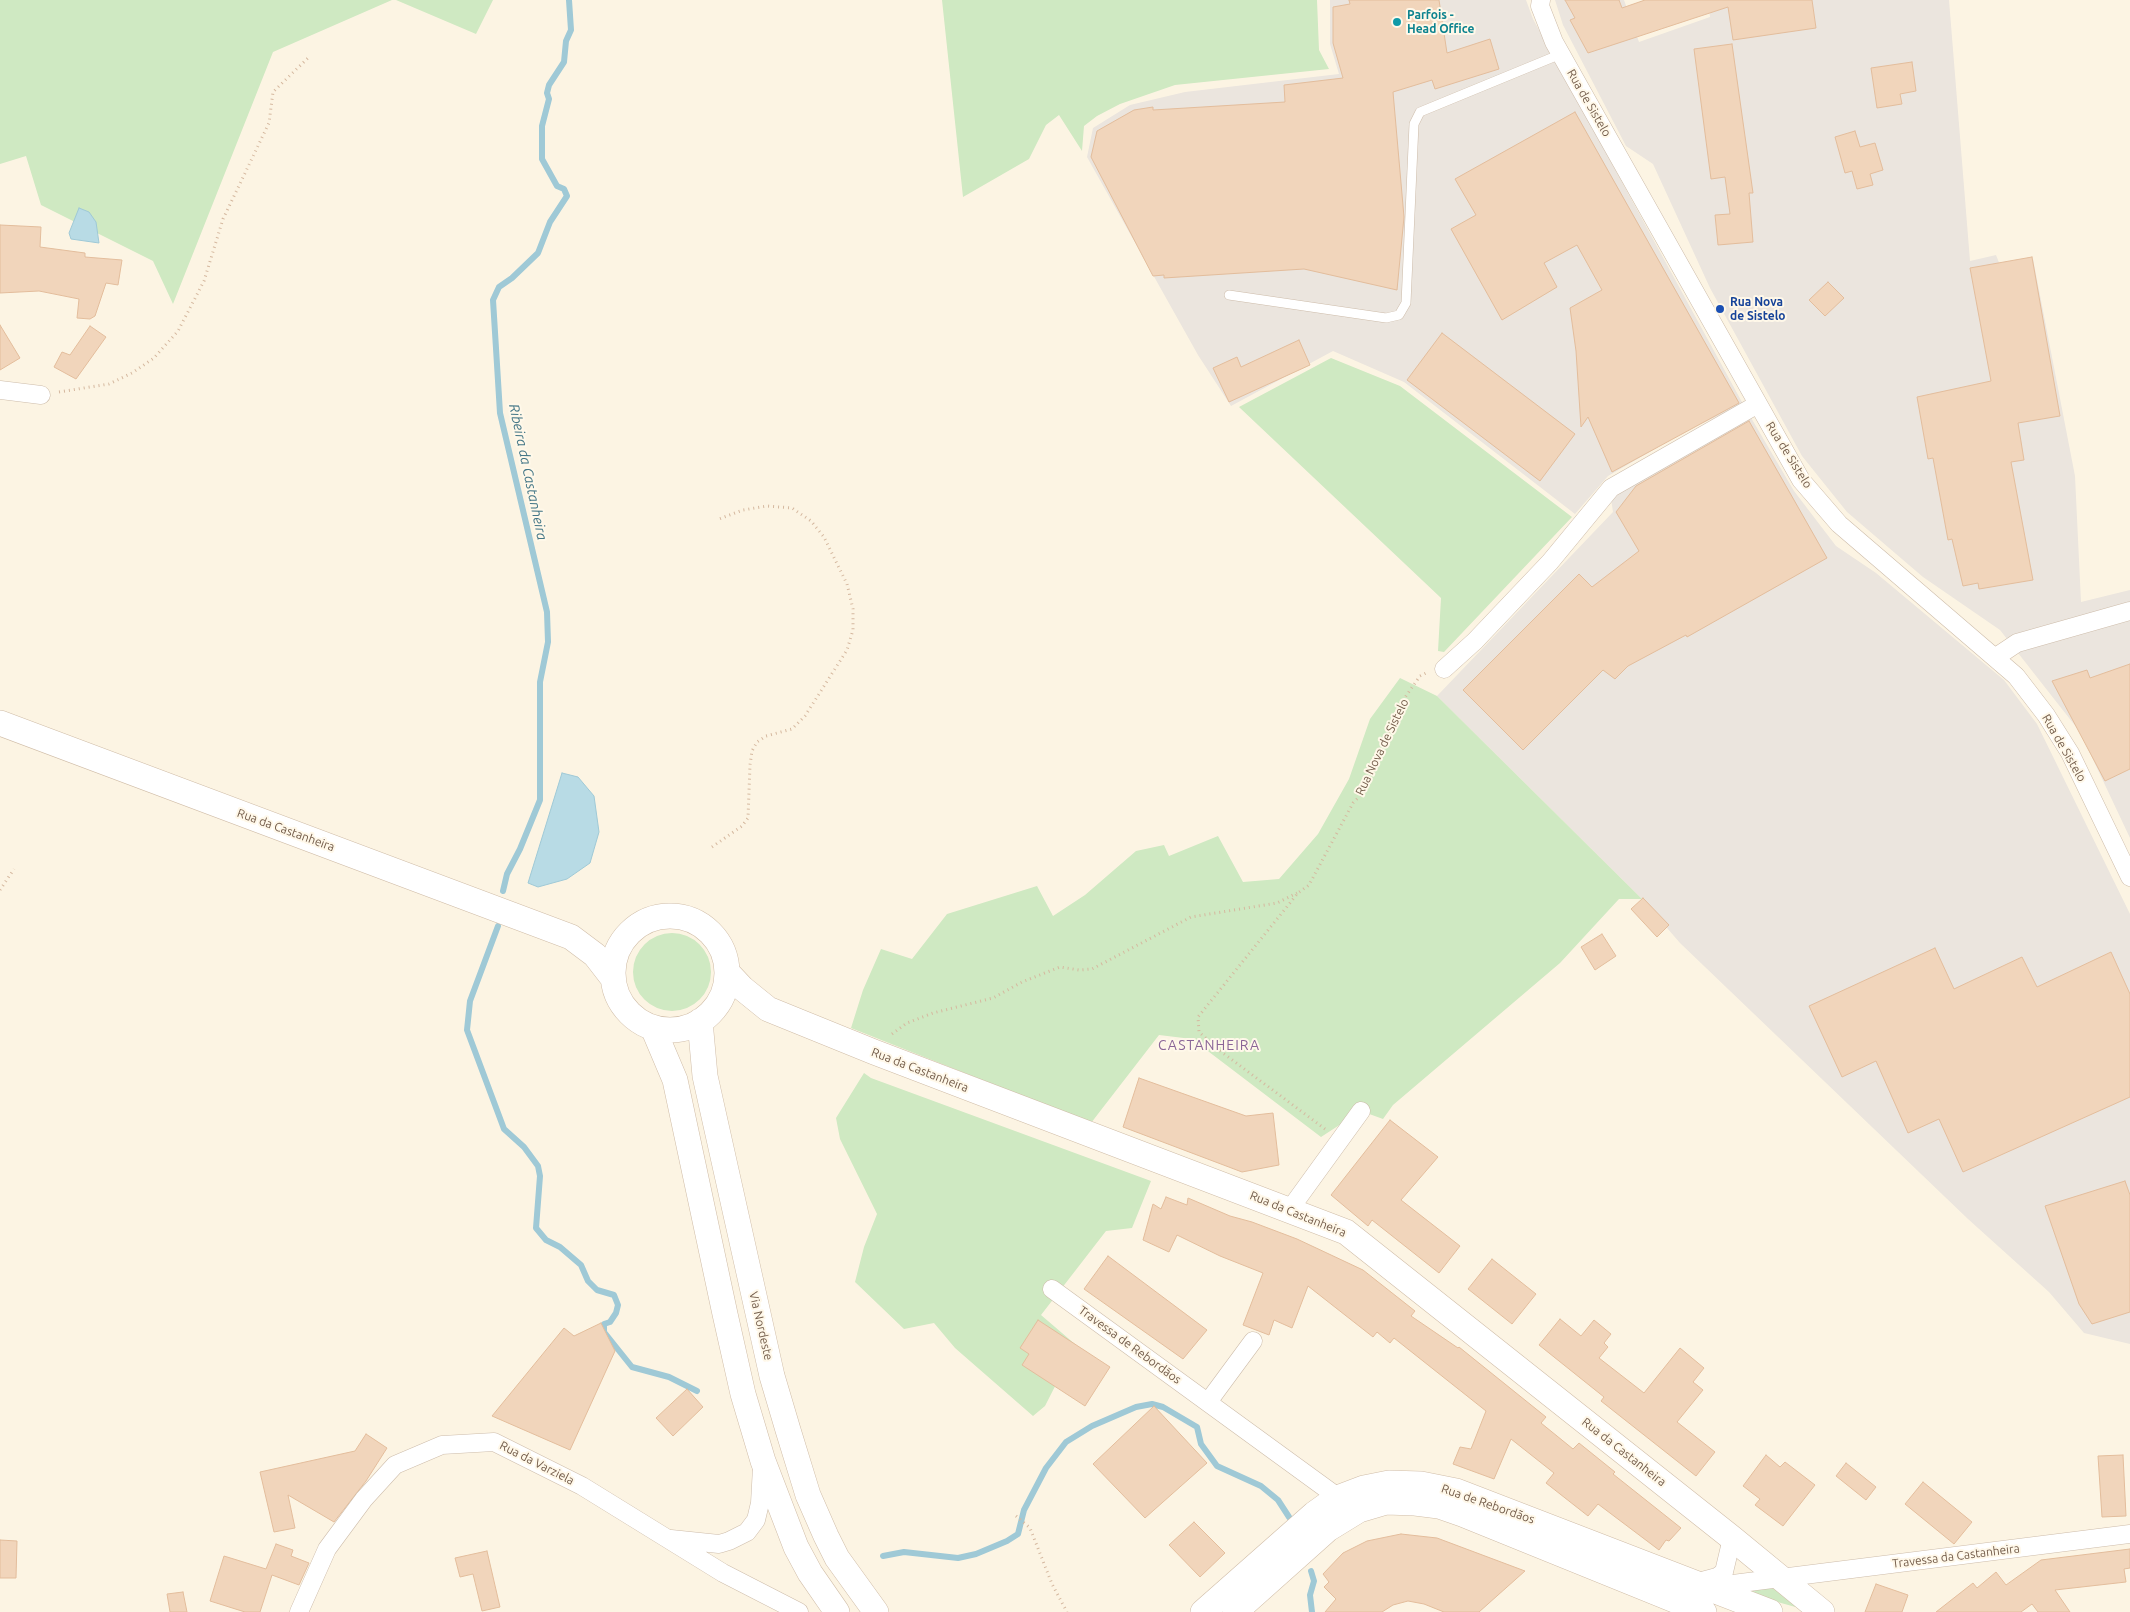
<!DOCTYPE html>
<meta charset="utf-8">
<style>
body{margin:0}
canvas{display:block;background:#fcf4e3}
</style>
<canvas width="2130" height="1612"></canvas>
<script>
const g = document.querySelector('canvas').getContext('2d');
g.lineJoin = 'round';
function fillPath(path, color) {
  g.fillStyle = color;
  g.fill(path, 'evenodd');
}
function poly(rows) {
  const path = new Path2D();
  for (const r of rows) {
    if (r.length === 3) {
      path.moveTo(r[0] + r[2], r[1]);
      path.arc(r[0], r[1], r[2], 0, 2 * Math.PI);
      continue;
    }
    path.moveTo(r[0], r[1]);
    for (let i = 2; i < r.length; i += 2) path.lineTo(r[i], r[i + 1]);
  }
  return path;
}
function trace(path, color, width, dash) {
  g.strokeStyle = color;
  g.lineWidth = width;
  g.lineCap = dash ? 'butt' : 'round';
  g.setLineDash(dash || []);
  g.stroke(path);
}
function write(font, color, halo, rows, align = 'center') {
  g.font = font + ' Ubuntu,sans-serif';
  g.lineWidth = 4;
  g.setLineDash([]);
  g.textBaseline = 'middle';
  g.strokeStyle = halo;
  g.fillStyle = color;
  for (const [text, x, y, turn = 0] of rows) {
    g.save();
    g.translate(x, y);
    g.rotate((+turn || 0) * Math.PI / 180);
    g.textAlign = isNaN(turn) ? turn : align;
    if (halo) g.strokeText(text, 0, 0);
    g.fillText(text, 0, 0);
    g.restore();
  }
}
fillPath(poly([
 [1330,0,1526,0,1533,19,1743,404,1686,431,1608,476,1575,514,1404,382,1333,351,1231,406,1198,355,1087,157,1093,128,1130,105,1185,92,1339,74,1330,44],
 [1555,0,1624,0,1639,42,1710,17,1708,0,1949,0,1970,261,1996,255,2002,270,2033,259,2075,476,2081,602,2130,590,2130,838,2080,732,2000,630,1923,577,1847,512,1802,456,1710,288,1653,164,1626,146,1563,25],
 [1750,416,1794,491,1836,546,1876,573,2004,680,2037,724,2130,914,2130,1344,2084,1333,2049,1292,1968,1219,1680,943,1642,899,1437,696,1613,512,1611,499,1635,481]
]), '#ebe5de');
fillPath(poly([
 [0,0,392,0,273,52,173,304,153,261,41,205,26,156,0,164],
 [396,0,493,0,476,34],
 [942,0,1317,0,1319,50,1329,69,1175,85,1120,104,1097,116,1084,126,1082,151,1059,115,1046,125,1029,159,963,197],
 [1331,358,1400,386,1572,517,1444,652,1438,651,1441,598,1239,407],
 [1400,678,1437,696,1642,899,1619,899,1560,963,1393,1105,1383,1119,1361,1111,1321,1137,1192,1039,1159,1035,1091,1123,851,1028,863,990,881,949,912,959,947,914,1037,886,1053,916,1085,895,1136,851,1164,845,1169,856,1218,836,1243,882,1279,879,1318,834,1349,779,1370,719],
 [672,972,39],
 [864,1073,871,1078,1151,1181,1132,1228,1106,1231,1041,1315,1076,1345,1045,1406,1033,1416,955,1348,934,1323,904,1329,855,1282,864,1247,877,1214,840,1139,836,1118],
 [1769,1583,1799,1608,1749,1594,1747,1587]
]), '#cfe9c2');
const water = poly([
 [79,208,89,212,96,222,99,243,71,239,69,233,79,208],
 [562,773,578,777,594,796,599,832,590,863,567,879,538,887,528,883,562,773]
]);
fillPath(water, '#b8dbe5');
trace(water, '#9fc9d6', 1);
trace(poly([
 [503,891,507,874,520,849,540,800,540,682,548,642,547,612,500,413,493,300,499,287,512,278,538,253,550,222,567,196,564,189,557,186,542,159,542,126,549,99,547,93,549,85,564,62,566,41,571,30,569,0],
 [498,926,470,1001,467,1030,504,1129,524,1147,538,1166,540,1176,536,1228,546,1240,560,1247,581,1265,588,1281,597,1290,614,1295,618,1305,616,1313,610,1322,604,1324,604,1332,632,1367,669,1377,697,1391],
 [883,1556,904,1552,958,1558,976,1554,1007,1541,1018,1534,1024,1510,1046,1468,1066,1442,1092,1426,1136,1407,1152,1404,1163,1407,1197,1427,1201,1444,1217,1466,1261,1486,1278,1500,1289,1517],
 [1311,1571,1314,1581,1310,1595,1312,1612]
]), '#9fc9d6', 6);
const building = poly([
 [1349,0,1439,0,1447,53,1490,39,1499,69,1435,89,1432,80,1393,92,1404,217,1397,290,1304,269,1164,278,1164,275,1153,276,1091,157,1097,131,1134,110,1153,107,1153,110,1285,102,1284,85,1343,78,1333,43,1333,7,1350,4,1349,0],
 [1565,0,1619,0,1622,8,1645,0,1812,0,1816,28,1733,40,1728,7,1588,53,1570,20,1575,18,1565,0],
 [1732,44,1753,193,1749,193,1753,242,1718,245,1715,215,1730,214,1725,177,1711,179,1694,49,1732,44],
 [1912,62,1916,91,1900,94,1902,104,1877,108,1871,68,1912,62],
 [1575,112,1739,403,1612,472,1588,417,1581,427,1576,351,1570,308,1602,290,1577,245,1544,263,1557,287,1502,320,1451,229,1476,215,1455,179,1575,112],
 [1855,131,1860,147,1875,143,1883,170,1870,174,1873,185,1857,189,1852,171,1845,173,1835,137,1855,131],
 [0,225,41,227,40,247,85,253,85,257,122,260,118,285,106,283,95,316,90,319,77,318,79,299,39,291,0,293,0,225],
 [2032,257,2060,416,2018,423,2024,460,2011,462,2033,580,1979,589,1978,583,1963,586,1952,539,1948,540,1933,458,1928,459,1917,397,1991,381,1970,268,2032,257],
 [1828,282,1844,298,1825,316,1809,300,1828,282],
 [0,325,20,358,0,370,0,325],
 [90,326,106,337,76,379,54,367,62,352,70,355,90,326],
 [1442,333,1575,434,1540,481,1407,380,1442,333],
 [1299,340,1310,365,1229,402,1213,368,1237,357,1241,367,1299,340],
 [1749,421,1827,558,1687,637,1686,635,1628,666,1615,679,1603,670,1523,750,1463,690,1579,574,1592,587,1639,551,1616,512,1636,486,1749,421],
 [2130,664,2130,769,2105,781,2052,681,2087,670,2090,678,2130,664],
 [1643,898,1669,925,1657,937,1631,909,1643,898],
 [1602,934,1616,956,1595,970,1581,947,1602,934],
 [1935,948,1954,989,2022,957,2037,987,2111,952,2130,994,2130,1097,1963,1172,1939,1119,1908,1133,1876,1061,1842,1077,1809,1006,1935,948],
 [1139,1078,1246,1116,1273,1113,1279,1165,1242,1172,1123,1127,1139,1078],
 [1390,1120,1438,1157,1401,1200,1460,1246,1439,1273,1372,1220,1368,1226,1331,1195,1390,1120],
 [2125,1181,2130,1195,2130,1312,2092,1324,2079,1304,2045,1206,2125,1181],
 [1166,1197,1187,1205,1188,1198,1230,1216,1252,1222,1297,1239,1363,1270,1415,1311,1411,1316,1458,1348,1459,1347,1546,1417,1541,1423,1573,1449,1579,1443,1615,1472,1613,1474,1681,1528,1669,1541,1666,1540,1659,1550,1598,1504,1588,1516,1546,1483,1554,1473,1511,1439,1494,1479,1453,1464,1460,1447,1471,1449,1486,1411,1394,1338,1390,1343,1377,1332,1373,1337,1308,1286,1292,1328,1274,1320,1269,1335,1243,1325,1263,1273,1220,1256,1177,1235,1169,1252,1143,1240,1153,1204,1161,1209,1166,1197],
 [1108,1256,1207,1330,1183,1359,1084,1289,1108,1256],
 [1492,1259,1536,1294,1512,1324,1468,1289,1492,1259],
 [1560,1319,1581,1336,1594,1320,1611,1334,1604,1343,1608,1347,1599,1358,1644,1393,1680,1348,1704,1368,1693,1382,1703,1390,1677,1422,1715,1452,1696,1476,1601,1401,1604,1397,1539,1345,1560,1319],
 [1038,1320,1110,1367,1085,1406,1022,1365,1029,1354,1020,1348,1038,1320],
 [601,1323,615,1351,570,1450,492,1416,564,1328,574,1336,601,1323],
 [687,1389,703,1407,673,1436,656,1418,687,1389],
 [1154,1406,1207,1463,1145,1518,1093,1464,1154,1406],
 [366,1434,387,1448,366,1481,334,1522,288,1495,295,1528,274,1532,260,1472,355,1451,366,1434],
 [1766,1455,1780,1467,1785,1462,1815,1485,1783,1526,1755,1505,1760,1499,1743,1486,1766,1455],
 [2123,1455,2126,1516,2102,1517,2098,1456,2123,1455],
 [1846,1463,1876,1487,1866,1500,1836,1476,1846,1463],
 [1923,1482,1972,1522,1954,1544,1905,1504,1923,1482],
 [1194,1522,1225,1553,1200,1577,1169,1545,1194,1522],
 [1401,1534,1437,1538,1525,1571,1479,1612,1444,1612,1424,1604,1408,1601,1393,1605,1382,1612,1325,1612,1336,1599,1324,1587,1329,1582,1323,1574,1343,1553,1367,1541,1401,1534],
 [0,1540,17,1541,16,1578,0,1578,0,1540],
 [276,1544,293,1550,291,1556,309,1563,299,1585,272,1575,260,1612,245,1612,210,1601,224,1556,266,1569,276,1544],
 [2130,1549,2130,1568,2124,1569,2126,1582,2055,1590,2070,1612,2038,1612,2032,1604,2021,1612,1936,1612,1973,1583,1977,1588,1996,1572,2006,1585,2041,1560,2130,1549],
 [487,1551,500,1607,482,1611,473,1574,460,1577,455,1558,487,1551],
 [1876,1584,1908,1595,1902,1612,1865,1612,1876,1584],
 [183,1592,187,1612,170,1612,167,1594,183,1592]
]);
fillPath(building, '#f1d5bb');
trace(building, '#e3bd9c', 1);
const lane = poly([
 [1229,295,1386,318,1399,315,1406,303,1414,124,1420,112,1561,54]
]);
const street = poly([
 [1541,0,1540,6,1554,42,1801,480,1839,524,2016,676,2046,715,2070,753,2130,877],
 [0,390,41,395],
 [1996,657,2017,643,2130,611],
 [1444,669,1475,641,1550,562,1611,488,1758,404],
 [1290,1209,1361,1111],
 [1052,1289,1339,1498],
 [1208,1402,1253,1341],
 [671,1539,719,1544,729,1541,747,1532,756,1520,760,1503,762,1467],
 [1702,1581,1717,1577,1724,1572,1732,1538],
 [1709,1587,2130,1534],
 [299,1612,327,1549,364,1499,395,1465,442,1445,494,1442,582,1486,723,1573,799,1612]
]);
const secondary = poly([
 [0,723,571,937,595,955,612,977],
 [670,973,57],
 [727,972,742,988,768,1009,874,1052,1346,1232,1732,1538,1822,1612],
 [700,1021,705,1076,772,1376,788,1430,808,1495,826,1536,837,1558,876,1612],
 [653,1028,675,1080,725,1314,743,1394,763,1461,796,1547,810,1573,837,1612],
 [1203,1612,1314,1514,1335,1499,1364,1488,1389,1483,1421,1484,1456,1491,1770,1612],
 [1235,1612,1328,1529,1359,1510,1386,1502,1415,1503,1439,1506,1462,1514,1704,1612]
]);
trace(lane, '#cdbcaa', 10);
trace(street, '#cdbcaa', 19);
trace(secondary, '#d0bda8', 26);
trace(poly([
 [59,392,109,384,132,373,154,358,178,331,204,281,223,219,269,123,273,92,310,56],
 [712,847,742,826,748,818,750,765,752,751,757,742,766,736,792,729,805,716,847,650,853,630,853,609,847,584,824,537,811,521,792,508,767,506,743,510,719,519],
 [0,890,14,869],
 [892,1034,907,1023,933,1013,993,998,1022,982,1060,967,1079,970,1092,969,1191,917,1277,903,1297,893],
 [1325,1129,1219,1050,1199,1032,1198,1017,1298,893,1309,885,1353,803,1363,793,1401,703,1420,676,1428,672],
 [1016,1516,1030,1528,1052,1584,1067,1612]
]), '#d5b89f', 3, [1, 4]);
trace(lane, '#fff', 9);
trace(street, '#fff', 18);
trace(secondary, '#fff', 25);
for (const [x, y, r, color] of [
 [1397,22,5,"#0f9aa8"],
 [1720,309,5,"#1a4fb4"]
]) {
  const dot = new Path2D();
  dot.arc(x, y, r, 0, 2 * Math.PI);
  g.fillStyle = color;
  g.fill(dot);
  trace(dot, '#fff8e9', 2);
}
write('bold 12px', '#0d838f', '#fff8e9', [
 ["Parfois -",1407,15],
 ["Head Office",1407,29]
], 'left');
write('12px', '#735c4a', '#fff8e9', [
 ["Rua de Sistelo",1589,103,60],
 ["Rua de Sistelo",1789,455,58],
 ["Rua Nova de Sistelo",1382,747,-64],
 ["Rua de Sistelo",2064,748,60],
 ["Rua da Castanheira",286,830,20],
 ["Rua da Castanheira",920,1070,21],
 ["Rua da Castanheira",1298,1214,22],
 ["Via Nordeste",761,1326,77],
 ["Travessa de Rebordãos",1130,1345,36],
 ["Rua da Castanheira",1624,1452,38],
 ["Rua da Varziela",537,1463,27],
 ["Rua de Rebordãos",1488,1504,19],
 ["Travessa da Castanheira",1956,1556,-7]
]);
write('bold 12px', '#164399', '#fff8e9', [
 ["Rua Nova",1730,302],
 ["de Sistelo",1730,316]
], 'left');
write('italic 14px', '#447686', '#fff8e9', [
 ["Ribeira da Castanheira",528,472,78]
]);
g.letterSpacing = '1px';
write('14px', '#8a6597', '#fff8e9', [
 ["CASTANHEIRA",1209,1045]
]);
g.letterSpacing = '0px';
</script>
